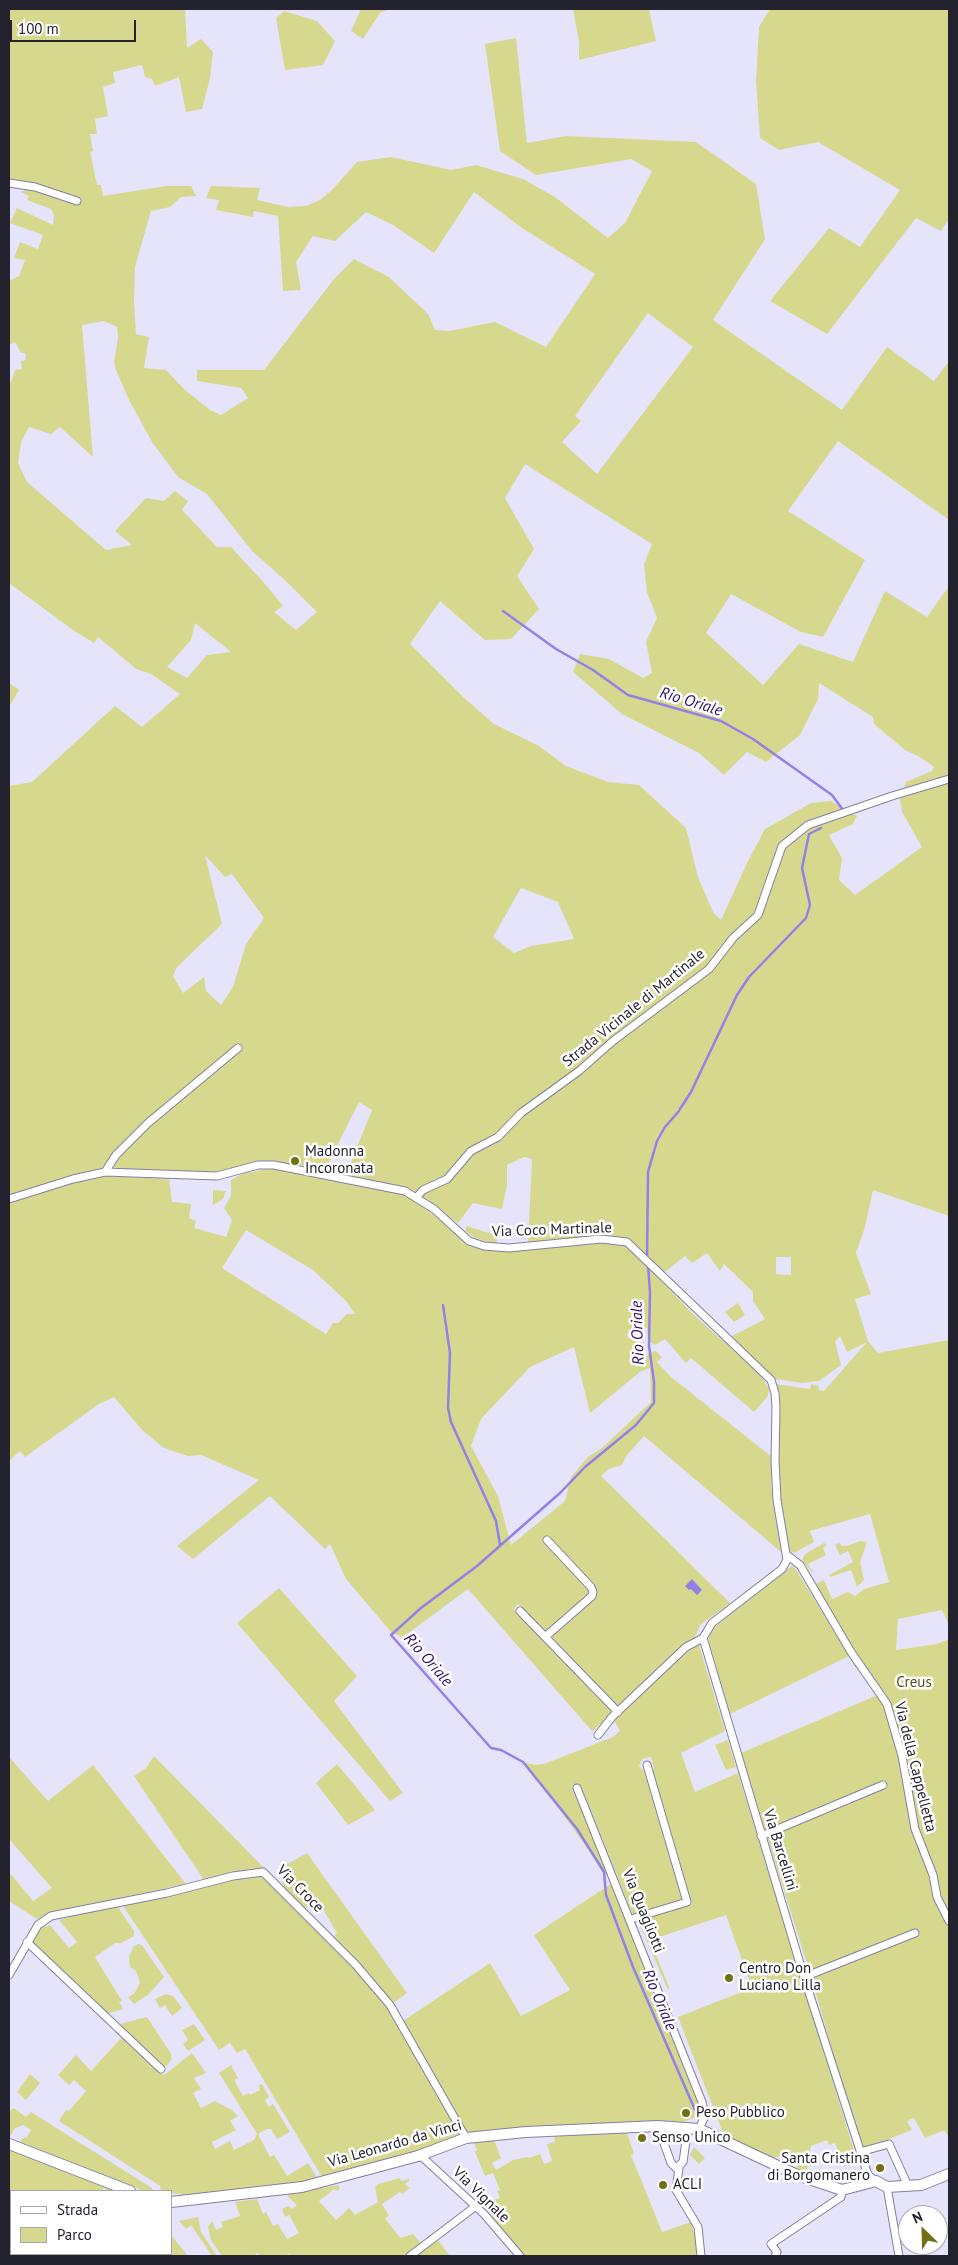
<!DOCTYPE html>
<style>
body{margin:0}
#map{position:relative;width:958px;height:2265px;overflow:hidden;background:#e6e4fb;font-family:"PT Sans",sans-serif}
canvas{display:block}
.frame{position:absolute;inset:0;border:10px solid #23222f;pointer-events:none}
.legend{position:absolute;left:10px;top:2190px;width:162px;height:65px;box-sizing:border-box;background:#fff;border:1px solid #a7a7ac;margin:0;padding:6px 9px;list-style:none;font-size:15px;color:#23222f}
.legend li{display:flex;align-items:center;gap:10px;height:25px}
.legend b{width:25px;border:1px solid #a7a7ac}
.north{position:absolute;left:898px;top:2205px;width:50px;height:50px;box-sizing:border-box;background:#fff;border:1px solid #a7a7ac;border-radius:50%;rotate:336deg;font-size:14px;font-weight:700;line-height:20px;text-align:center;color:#23222f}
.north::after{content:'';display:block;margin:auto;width:18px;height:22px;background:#707115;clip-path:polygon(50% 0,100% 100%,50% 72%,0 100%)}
.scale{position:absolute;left:10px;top:20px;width:126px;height:22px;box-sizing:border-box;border:2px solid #23222f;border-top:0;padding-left:6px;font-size:15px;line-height:18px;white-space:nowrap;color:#23222f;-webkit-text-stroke:4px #fff;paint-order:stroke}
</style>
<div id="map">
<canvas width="958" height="2265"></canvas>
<div class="frame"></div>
<ul class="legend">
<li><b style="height:6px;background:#fff"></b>Strada</li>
<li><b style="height:14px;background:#d6d98d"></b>Parco</li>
</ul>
<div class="north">N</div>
<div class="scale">100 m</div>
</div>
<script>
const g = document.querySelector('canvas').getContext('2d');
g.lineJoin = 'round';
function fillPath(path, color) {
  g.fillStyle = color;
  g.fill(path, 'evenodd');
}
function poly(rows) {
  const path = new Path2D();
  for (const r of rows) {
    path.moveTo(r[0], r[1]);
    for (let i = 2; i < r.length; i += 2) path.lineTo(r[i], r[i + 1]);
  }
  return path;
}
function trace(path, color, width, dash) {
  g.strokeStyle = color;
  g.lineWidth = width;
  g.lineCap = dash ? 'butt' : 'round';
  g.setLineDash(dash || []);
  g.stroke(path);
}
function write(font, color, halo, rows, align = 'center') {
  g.font = font + ' "PT Sans",sans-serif';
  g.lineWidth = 5;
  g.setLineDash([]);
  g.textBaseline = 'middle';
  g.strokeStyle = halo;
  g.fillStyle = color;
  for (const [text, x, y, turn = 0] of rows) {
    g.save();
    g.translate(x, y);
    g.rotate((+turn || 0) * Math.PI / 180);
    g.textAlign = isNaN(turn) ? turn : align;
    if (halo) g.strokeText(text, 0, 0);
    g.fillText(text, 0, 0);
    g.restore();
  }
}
fillPath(poly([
 [9,9,185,9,187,48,201,39,213,52,210,78,202,109,186,112,179,77,155,86,152,79,145,77,142,65,113,72,115,83,103,87,108,116,95,119,97,134,90,134,93,151,90,152,97,185,101,185,103,196,166,186,191,186,196,196,181,197,170,207,151,211,135,267,134,303,136,334,149,337,144,368,166,370,184,389,210,410,221,415,248,398,241,388,197,381,197,370,264,370,334,279,354,259,389,277,428,314,435,330,449,331,495,322,546,347,595,274,522,228,474,192,434,253,393,225,366,212,335,241,313,236,296,262,301,290,283,291,278,216,254,211,253,217,216,210,219,200,206,198,211,186,260,188,257,200,288,207,306,206,320,200,332,190,357,162,391,157,451,170,476,165,523,179,555,197,608,238,625,223,652,171,631,159,536,175,500,151,485,44,516,38,527,143,566,136,696,142,756,184,765,239,713,320,842,410,887,347,934,381,949,361,949,520,838,441,788,511,865,560,823,637,801,632,731,594,706,633,763,685,799,644,853,662,885,591,927,617,949,586,949,1216,873,1190,865,1227,856,1253,871,1294,855,1299,868,1341,878,1353,949,1340,949,1625,942,1610,898,1619,896,1650,937,1644,949,1639,949,2138,945,2131,942,2131,925,2138,914,2118,907,2121,912,2130,861,2150,812,1980,741,1753,880,1694,866,1675,855,1667,849,1656,730,1714,709,1642,710,1633,716,1626,793,1565,849,1655,815,1584,824,1580,832,1599,848,1592,855,1596,864,1589,889,1582,870,1514,810,1531,814,1542,794,1553,788,1550,778,1502,776,1384,810,1389,811,1384,819,1386,818,1390,824,1391,867,1342,847,1352,840,1336,835,1342,841,1365,819,1381,802,1383,775,1379,730,1337,765,1319,753,1301,753,1292,724,1264,720,1271,707,1253,692,1263,685,1256,666,1271,663,1272,653,1266,643,1252,629,1240,611,1235,528,1243,532,1159,524,1157,507,1165,507,1185,502,1209,473,1203,458,1223,409,1188,345,1177,372,1110,359,1102,324,1172,308,1166,273,1161,228,1172,102,1169,9,1196,9,786,32,782,115,706,142,727,180,694,151,674,136,669,98,637,94,643,73,630,9,583,9,382,11,382,15,370,22,369,21,361,26,360,25,353,21,353,15,342,9,345,9,281,19,276,25,260,14,258,20,242,38,249,43,235,10,223,17,208,53,225,54,215,51,209,27,200,29,196,21,192,30,188,76,204,81,200,9,181],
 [648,313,693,347,597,474,562,442,581,421,575,416],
 [104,321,117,327,118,338,114,362,116,370,129,400,152,442,178,477,207,494,252,551,287,582,317,612,296,630,274,612,283,606,266,585,231,547,217,547,182,510,188,501,175,491,164,501,146,498,115,531,132,545,106,550,27,482,18,463,21,442,29,427,51,434,60,427,93,457,82,325],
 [525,464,652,544,644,564,647,592,657,618,646,642,652,673,643,678,609,659,580,654,573,672,622,714,699,753,724,775,747,752,766,762,800,735,818,699,819,683,873,717,874,724,905,750,920,757,934,767,932,771,906,782,900,800,902,812,922,847,855,895,839,880,842,858,829,835,853,824,857,816,831,801,811,803,765,829,748,861,721,920,713,912,698,877,686,828,639,785,608,782,566,766,539,746,494,724,462,696,410,644,440,601,485,640,511,639,539,609,517,576,534,549,505,498],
 [195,623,231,652,207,655,187,678,167,667,191,640],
 [205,855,225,877,232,874,264,918,246,944,233,987,221,1005,206,991,204,977,183,993,173,976,177,967,222,924],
 [521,888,558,902,574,939,531,946,514,953,493,937],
 [776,1257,791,1257,791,1275,776,1274],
 [361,9,389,9,380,13,363,39,351,31],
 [573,9,649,9,656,41,579,60,579,42],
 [770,9,949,9,949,219,941,231,916,218,827,334,770,301,829,228,860,247,900,190,818,142,779,150,760,138,756,81,759,27],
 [284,11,317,21,335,41,323,65,285,70,276,18],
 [9,683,19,690,9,707],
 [273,1168,370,1188,405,1193,468,1242,483,1249,603,1242,622,1244,631,1249,695,1316,759,1373,769,1389,768,1396,754,1412,691,1358,686,1363,665,1339,655,1345,648,1341,647,1327,627,1333,628,1338,639,1341,640,1345,629,1358,638,1367,644,1362,643,1360,650,1352,656,1351,662,1357,657,1362,671,1377,772,1457,771,1486,781,1552,644,1436,627,1455,622,1465,609,1469,601,1476,730,1603,700,1625,695,1637,619,1708,518,1604,514,1609,615,1712,592,1731,468,1589,403,1637,392,1633,346,1579,330,1544,325,1549,270,1496,193,1559,177,1546,259,1480,201,1455,188,1456,164,1448,143,1431,114,1397,99,1404,25,1457,20,1451,9,1461,9,1203,75,1182,105,1176,169,1179,172,1202,191,1204,189,1218,196,1221,194,1228,226,1237,232,1220,224,1208,231,1196,231,1180,244,1173],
 [246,1230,313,1270,347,1302,355,1314,347,1314,338,1323,333,1323,326,1334,222,1268],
 [574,1347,590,1413,640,1372,650,1368,651,1402,602,1448,588,1457,571,1477,565,1501,511,1545,498,1496,471,1446,481,1419,530,1367],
 [213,1190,226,1191,223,1199,213,1205],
 [467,1226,498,1236,496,1244,475,1238,465,1231],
 [738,1303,745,1315,734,1322,725,1312],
 [861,1541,867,1542,860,1562,864,1580,857,1587,851,1570,830,1577,829,1575,853,1562,848,1551,840,1555,835,1545,839,1543,842,1546,847,1546],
 [824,1543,827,1545,823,1548,826,1555,808,1564,814,1575,802,1560,805,1554],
 [279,1588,357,1676,334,1701,403,1793,390,1801,237,1623],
 [699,1645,725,1731,681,1753,695,1792,738,1773,856,2157,842,2161,835,2143,829,2145,827,2140,811,2146,807,2170,804,2174,800,2173,792,2156,763,2158,727,2143,678,2017,752,1988,726,1915,650,1940,669,1987,668,1990,638,1920,692,1904,652,1770,654,1768,651,1757,642,1759,639,1766,644,1771,682,1900,633,1915,581,1786,572,1789,629,1919,647,1975,698,2099,700,2108,697,2116,684,2122,525,2127,467,2133,403,2021,490,1963,521,2016,570,1990,534,1935,612,1883,544,1788,523,1762,535,1765,544,1764,613,1737,620,1731,612,1717,693,1647],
 [728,1740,736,1767,726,1770,715,1745],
 [154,1756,265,1869,204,1880,134,1776,146,1768],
 [9,1757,48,1801,93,1765,186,1884,76,1907,49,1914,40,1921,9,1901,9,1872,33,1901,52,1888,9,1839],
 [337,1764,375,1810,348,1825,316,1783],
 [307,1853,407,1993,392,2004,334,1936,337,1933,323,1909,318,1913,309,1904,304,1910,283,1887,280,1868],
 [252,1874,262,1877,268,1883,355,1966,390,2006,463,2135,419,2151,322,2177,245,2049,237,2053,230,2043,219,2050,121,1903],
 [118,1907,134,1931,134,1936,121,1943,115,1943,95,1957,122,2001,119,2002,123,2009,107,2014,30,1942,41,1928,50,1925,69,1948,77,1942,59,1920,88,1911],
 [138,1944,142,1945,164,1977,148,1995,134,2004,128,1997,134,1994,140,1983,136,1971,130,1967,129,1957,133,1947],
 [166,1994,173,1996,182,2008,172,2016,165,2005,160,2008,155,1999],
 [147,2017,170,2052,172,2058,168,2065,164,2066,121,2028,123,2023],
 [194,2024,205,2040,188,2051,183,2044,188,2040,182,2030],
 [123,2036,164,2075,192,2053,206,2073,194,2078,201,2089,193,2093,201,2108,215,2101,232,2110,238,2116,230,2121,236,2130,212,2142,215,2149,230,2141,234,2150,254,2140,257,2134,219,2073,231,2065,238,2078,234,2080,243,2096,249,2093,250,2095,260,2090,258,2086,262,2084,269,2097,265,2100,269,2107,273,2104,290,2132,277,2139,271,2129,267,2129,258,2134,270,2157,274,2155,287,2176,308,2163,318,2179,285,2186,186,2195,171,2193,162,2191,160,2186,59,2121,66,2110,69,2111,86,2091,74,2080,69,2085,58,2075,76,2055,91,2071],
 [30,2074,40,2083,26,2100,17,2092],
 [14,2108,26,2117,31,2112,152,2188,153,2191,144,2191,20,2142,22,2138,27,2137,31,2130,24,2125,15,2128,9,2138,9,2111],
 [626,2131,634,2153,631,2155,662,2232,691,2222,698,2246,699,2256,522,2256,479,2205,500,2198,497,2191,500,2190,493,2173,485,2176,475,2152,477,2150,474,2143,494,2140,501,2158,492,2163,496,2170,513,2160,528,2157,529,2158,540,2154,544,2164,552,2161,547,2144,555,2142,554,2135],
 [694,2147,705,2158,699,2164,690,2155],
 [9,2149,96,2180,123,2191,108,2191,104,2188,101,2191,11,2191,11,2254,63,2254,65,2256,9,2256],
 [400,2178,401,2181,409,2179,409,2181,405,2184,410,2188,402,2194,400,2192,382,2204,389,2216,385,2218,400,2238,413,2234,426,2249,438,2240,450,2256,292,2256,289,2254,284,2256,262,2256,257,2253,254,2256,222,2256,211,2240,208,2227,212,2221,216,2230,223,2227,221,2222,240,2216,235,2202,257,2199,263,2214,266,2212,273,2226,278,2224,287,2239,299,2233,289,2215,285,2217,282,2209,288,2206,292,2209,297,2205,287,2196,290,2194,338,2185,340,2188,337,2191,334,2189,319,2201,336,2220,349,2208,355,2215,378,2202,375,2187,378,2184],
 [198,2217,201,2232,217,2256,212,2256,191,2225,186,2229,179,2221],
 [171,2235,188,2256,134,2256,131,2254,171,2254]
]), '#d6d98d');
fillPath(poly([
 [692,1579,702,1590,697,1595,691,1589,689,1590,685,1586]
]), '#9380e8');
trace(poly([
 [503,611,556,649,593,670,628,695,721,721,753,739,832,795,843,810],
 [680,1109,691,1092,737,995,749,977,806,918,810,905,802,868,809,834,821,828],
 [647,1259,648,1172,657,1141,665,1127,679,1111],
 [648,1265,650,1292,649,1346,654,1382,654,1403,636,1425,585,1467,560,1493,477,1566,421,1608,391,1635,491,1748,501,1750,523,1762,577,1829,604,1872,606,1895,633,1967,695,2110],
 [443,1305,450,1353,448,1408,451,1422,496,1521,500,1545],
 [9,2201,11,2202],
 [23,2256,25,2254]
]), '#9380e8', 2.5);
const street = poly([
 [9,183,35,187,77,201],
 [105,1172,116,1155,148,1123,238,1048],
 [416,1198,423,1190,447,1179,471,1151,498,1137,521,1113,579,1071,613,1041,709,969,733,938,758,915,782,846,808,825,892,796,949,779],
 [9,1199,73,1179,105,1172,217,1176,258,1165,274,1165,405,1191,434,1209,469,1241,484,1246,509,1248,601,1239,627,1242,771,1380,775,1393,776,1407,775,1461,777,1500,787,1560,782,1569,712,1623,703,1638,804,1977,868,2175,876,2181],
 [787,1555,800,1565,851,1652,887,1704,902,1756,915,1829,933,1875,937,1897,949,1921],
 [520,1611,618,1712],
 [545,1637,592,1596,593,1592,591,1587,547,1540],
 [598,1735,612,1717,686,1647,703,1638],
 [577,1788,702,2102,705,2116,699,2129],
 [761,1836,883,1785],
 [631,1919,687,1902,647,1765],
 [27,1942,161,2069],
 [9,1975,38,1925,51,1916,167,1893,233,1876,263,1872,356,1965,390,2005,466,2138],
 [804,1977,915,1933],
 [658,2126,671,2163,676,2168,683,2162,688,2127],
 [860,2152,889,2144,908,2186],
 [420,2155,484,2214,520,2256],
 [679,2168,676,2190,698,2227,701,2256],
 [887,2187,899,2256],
 [410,2256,476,2206],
 [775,2256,777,2252,771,2244,841,2197,842,2190]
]);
const secondary = poly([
 [9,2144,130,2191],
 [171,2202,302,2187,418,2156,466,2138,526,2132,658,2126,699,2129,797,2175,842,2190,876,2181,887,2187,921,2185,949,2174],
 [85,2256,89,2254]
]);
trace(street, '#837fa2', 9);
trace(secondary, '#837fa2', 12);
trace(street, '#fff', 7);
trace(secondary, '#fff', 10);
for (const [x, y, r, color] of [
 [295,1161,5,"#707115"],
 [729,1978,5,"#707115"],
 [686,2113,5,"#707115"],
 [642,2138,5,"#707115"],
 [880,2168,5,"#707115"],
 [663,2185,5,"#707115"]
]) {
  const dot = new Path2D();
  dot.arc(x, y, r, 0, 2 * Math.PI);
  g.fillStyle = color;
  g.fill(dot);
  trace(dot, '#fff', 2);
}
write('15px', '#23222f', '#fff', [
 ["Strada Vicinale di Martinale",634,1008,-39],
 ["Via Coco Martinale",552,1230,-2],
 ["Via della Cappelletta",915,1767,76],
 ["Via Barcellini",780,1850,73],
 ["Via Croce",300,1889,45],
 ["Via Quagliotti",643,1911,68],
 ["Via Leonardo da Vinci",395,2144,-16],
 ["Via Vignale",481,2195,44]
]);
write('15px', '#23222f', '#fff', [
 ["Madonna",305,1152],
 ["Incoronata",305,1169],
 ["Centro Don",739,1969],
 ["Luciano Lilla",739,1986],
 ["Peso Pubblico",696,2113],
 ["Senso Unico",652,2138],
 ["Santa Cristina",870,2159,"right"],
 ["di Borgomanero",870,2176,"right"],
 ["ACLI",673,2185]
], 'left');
write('15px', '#52531f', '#fff', [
 ["Creus",914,1683]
]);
write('italic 16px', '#2f0e6c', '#fff', [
 ["Rio Oriale",691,702,17],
 ["Rio Oriale",638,1333,-92],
 ["Rio Oriale",428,1660,49],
 ["Rio Oriale",659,2000,67]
]);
</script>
